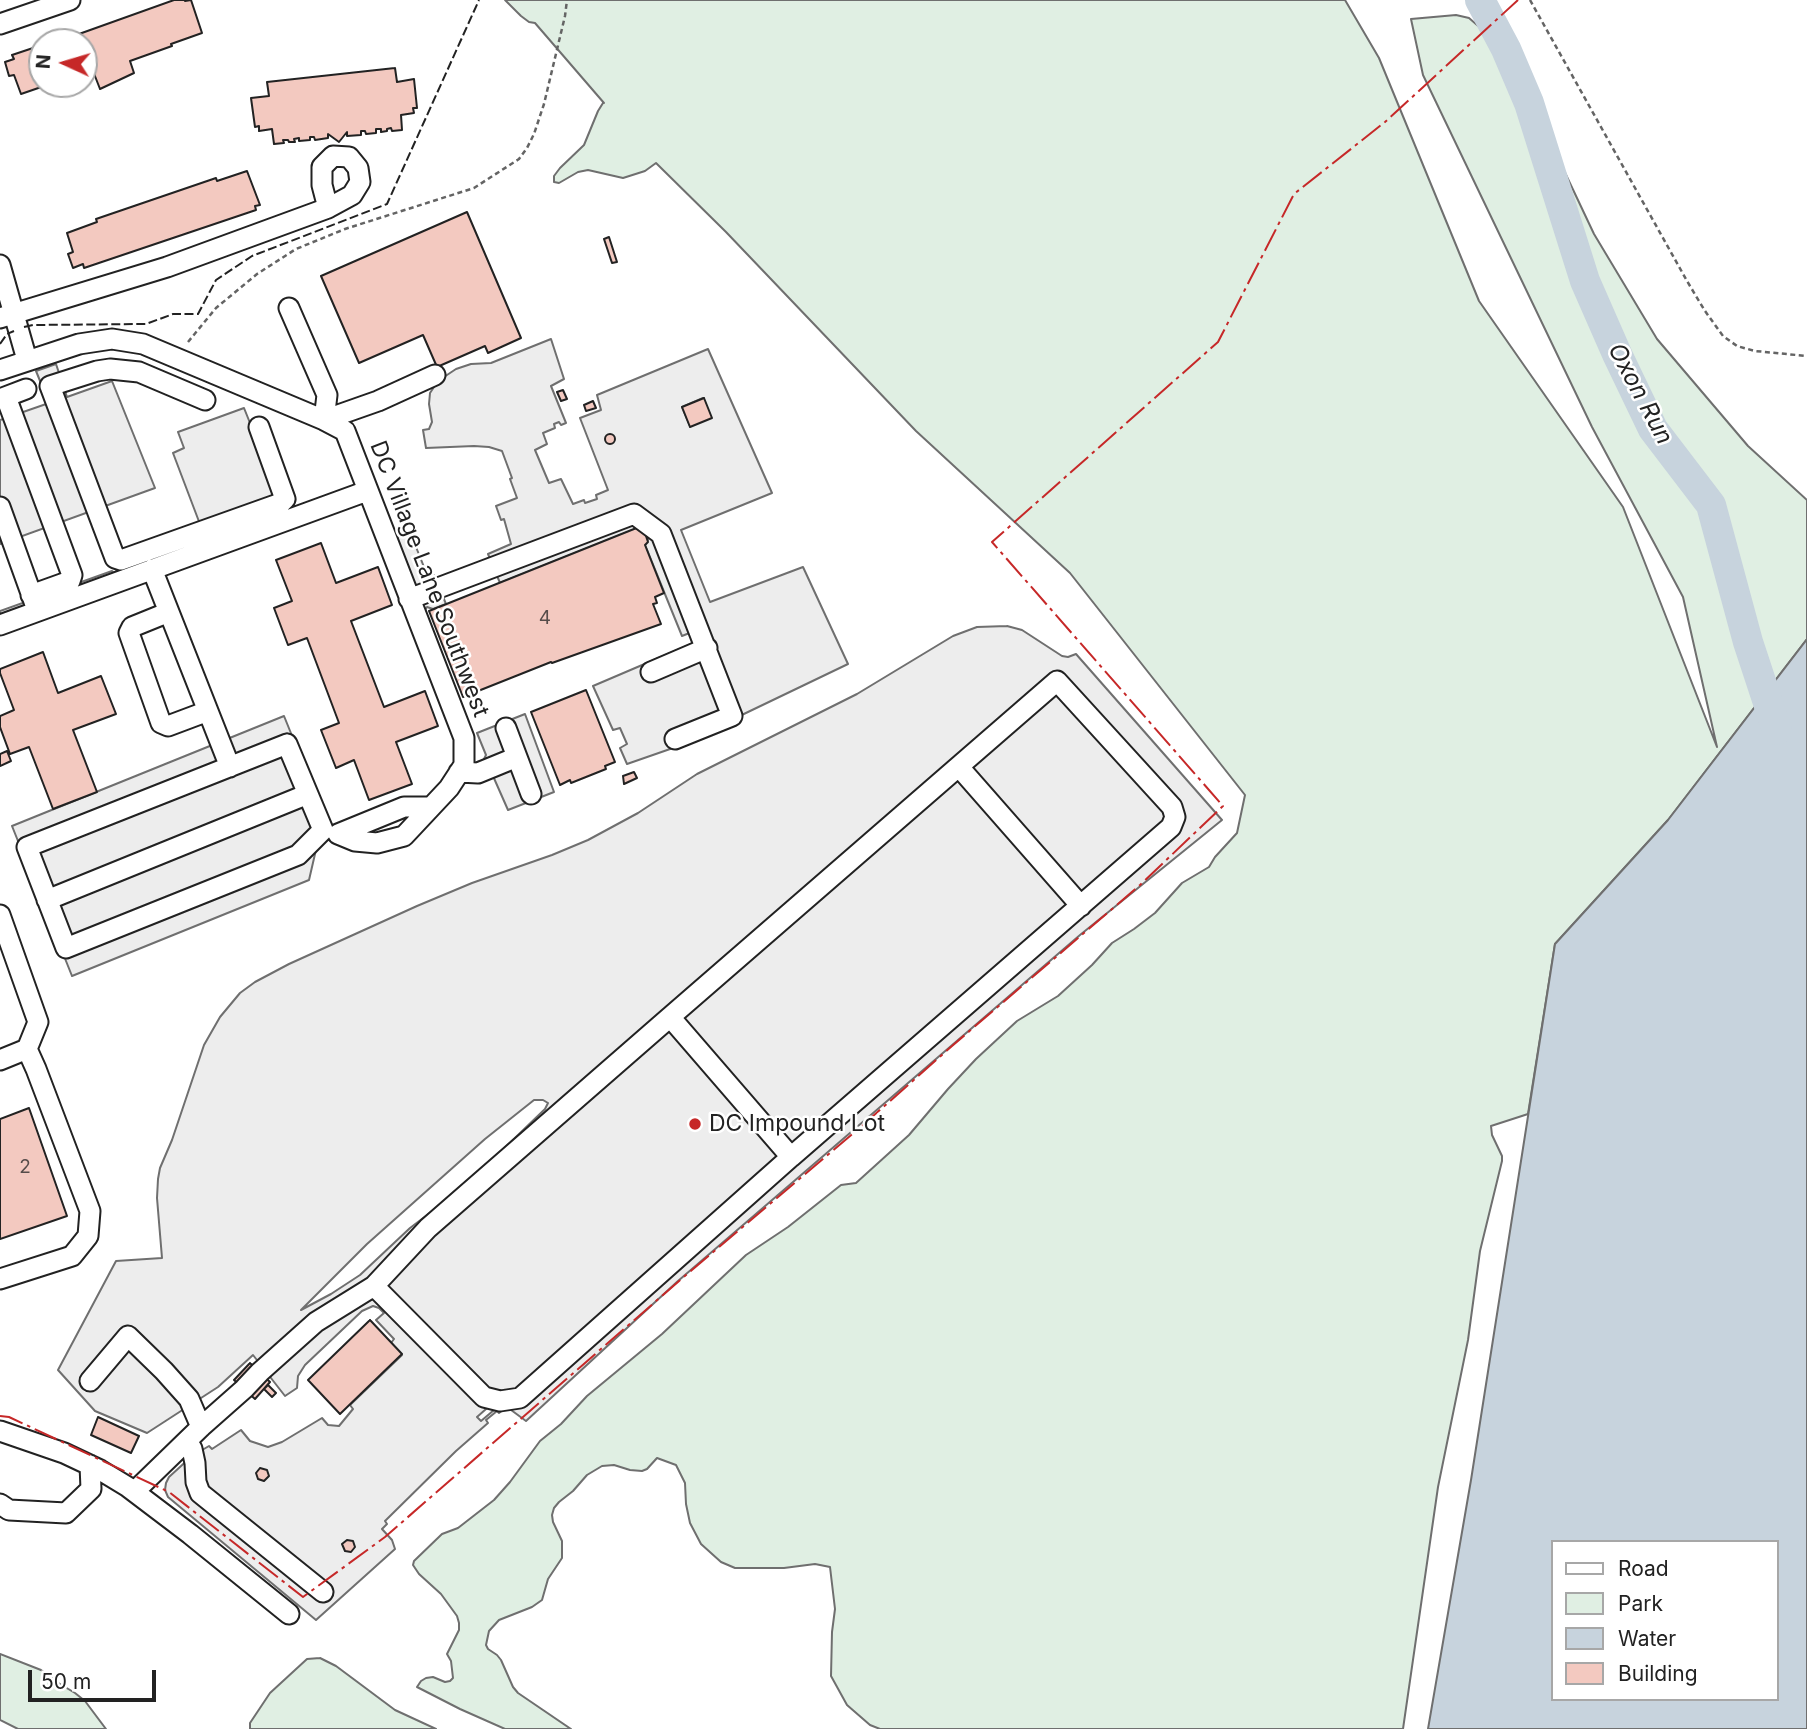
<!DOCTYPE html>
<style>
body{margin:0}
#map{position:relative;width:1807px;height:1729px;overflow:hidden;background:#fff;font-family:Inter,sans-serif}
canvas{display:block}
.legend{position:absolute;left:1551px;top:1540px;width:228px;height:161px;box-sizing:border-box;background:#fff;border:2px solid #a7a7a7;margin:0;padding:9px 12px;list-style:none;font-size:21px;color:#222}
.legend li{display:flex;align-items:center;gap:14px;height:35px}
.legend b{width:35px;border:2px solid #a7a7a7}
.north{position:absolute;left:28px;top:28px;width:70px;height:70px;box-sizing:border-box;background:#fff;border:2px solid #a7a7a7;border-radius:50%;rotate:274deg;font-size:19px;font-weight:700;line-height:28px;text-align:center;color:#222}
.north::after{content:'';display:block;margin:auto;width:24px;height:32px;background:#c62828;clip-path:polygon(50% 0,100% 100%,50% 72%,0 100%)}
.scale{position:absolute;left:28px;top:1670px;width:128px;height:32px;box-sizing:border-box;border:4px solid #222;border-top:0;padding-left:9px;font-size:21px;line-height:24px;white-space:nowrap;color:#222;-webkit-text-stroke:5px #fff;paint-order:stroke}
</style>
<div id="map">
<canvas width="1807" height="1729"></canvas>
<ul class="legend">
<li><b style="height:9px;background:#fff"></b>Road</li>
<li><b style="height:19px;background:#e0efe3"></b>Park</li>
<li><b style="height:19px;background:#c7d3dd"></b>Water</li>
<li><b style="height:19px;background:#f3c9c0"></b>Building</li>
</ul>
<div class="north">N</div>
<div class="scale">50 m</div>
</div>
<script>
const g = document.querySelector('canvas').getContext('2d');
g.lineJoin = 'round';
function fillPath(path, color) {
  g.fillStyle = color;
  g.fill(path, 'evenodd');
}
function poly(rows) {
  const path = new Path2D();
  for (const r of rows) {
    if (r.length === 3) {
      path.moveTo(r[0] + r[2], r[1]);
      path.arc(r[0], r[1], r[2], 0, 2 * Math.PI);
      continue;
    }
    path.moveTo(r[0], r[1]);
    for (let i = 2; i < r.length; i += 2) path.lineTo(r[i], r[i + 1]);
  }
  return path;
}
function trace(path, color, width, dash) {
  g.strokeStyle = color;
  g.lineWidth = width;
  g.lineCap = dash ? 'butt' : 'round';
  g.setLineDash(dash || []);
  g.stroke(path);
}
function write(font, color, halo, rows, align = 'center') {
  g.font = font + ' Inter,sans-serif';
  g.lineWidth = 5;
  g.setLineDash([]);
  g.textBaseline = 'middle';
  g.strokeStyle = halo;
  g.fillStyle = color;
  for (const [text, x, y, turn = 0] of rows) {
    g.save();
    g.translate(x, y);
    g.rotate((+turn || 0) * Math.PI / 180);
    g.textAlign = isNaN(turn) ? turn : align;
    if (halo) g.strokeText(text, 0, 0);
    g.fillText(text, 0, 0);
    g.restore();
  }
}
const green = poly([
 [505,0,1345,0,1379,58,1479,301,1623,507,1717,747,1683,597,1592,427,1423,75,1411,19,1456,15,1469,18,1508,52,1594,234,1657,339,1748,446,1807,500,1807,639,1668,820,1555,944,1528,1114,1491,1126,1492,1135,1502,1156,1502,1161,1480,1251,1468,1340,1438,1487,1403,1729,880,1729,870,1725,847,1705,831,1676,832,1632,835,1609,830,1567,815,1564,784,1568,735,1568,721,1562,701,1544,690,1523,686,1504,685,1483,676,1465,657,1458,647,1469,642,1471,630,1470,614,1465,602,1466,587,1475,573,1491,559,1502,554,1508,552,1515,553,1522,562,1541,562,1558,548,1579,542,1600,532,1607,499,1620,489,1631,486,1645,488,1649,497,1655,501,1660,513,1687,518,1693,571,1729,505,1729,460,1709,417,1687,421,1681,426,1678,433,1677,445,1682,450,1681,453,1678,451,1661,447,1654,459,1630,459,1623,457,1616,441,1594,419,1574,413,1565,414,1561,442,1534,458,1528,494,1500,510,1482,540,1441,561,1424,587,1396,662,1334,746,1255,788,1227,841,1185,856,1183,909,1135,948,1089,976,1059,1017,1021,1058,996,1092,965,1112,943,1134,929,1155,913,1182,883,1209,867,1215,857,1237,833,1245,795,1070,573,916,431,726,232,656,163,645,171,623,178,588,170,578,172,559,183,554,182,554,176,560,168,584,145,598,111,603,103,604,103,535,23,529,22,521,16,505,0],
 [0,1654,41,1670,60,1684,75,1693,85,1701,106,1729,18,1729,0,1720,0,1654],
 [320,1658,336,1666,395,1710,436,1729,250,1729,250,1723,270,1693,307,1659,320,1658]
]);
fillPath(green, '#e0efe3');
trace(green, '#6f6f6f', 2);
const parking = poly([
 [551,339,564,379,551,386,566,423,561,425,559,422,554,424,555,428,543,433,547,444,535,450,549,483,561,479,573,504,584,500,585,503,597,499,596,495,608,490,580,418,601,410,597,395,708,349,772,493,681,530,710,602,803,567,848,664,673,748,627,764,620,748,627,744,620,728,613,730,593,686,696,642,692,632,682,636,645,545,648,540,643,529,638,528,500,583,488,554,511,544,504,519,501,520,496,506,517,498,510,479,512,478,502,451,489,447,474,446,426,448,423,430,429,429,432,422,429,404,430,393,438,381,456,369,471,364,491,363,551,339],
 [703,398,704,398,690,426,682,407,703,398],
 [56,364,67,397,112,381,155,488,0,544,0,420,49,403,36,371,56,364],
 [244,408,250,423,261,419,293,507,206,540,173,453,184,448,178,432,244,408],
 [410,532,428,577,434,575,446,604,433,609,427,607,425,610,395,538,410,532],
 [112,571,118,576,0,619,0,611,112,571],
 [1007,626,1022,630,1062,656,1068,657,1076,654,1222,820,1080,935,678,1281,526,1421,507,1407,499,1413,497,1411,486,1420,488,1423,456,1451,385,1521,387,1524,382,1529,392,1540,395,1549,316,1620,168,1497,165,1490,166,1483,169,1477,192,1456,209,1446,212,1449,241,1430,250,1441,268,1447,282,1442,322,1418,328,1425,339,1426,353,1409,350,1405,402,1355,391,1343,394,1339,376,1320,384,1313,379,1308,373,1306,362,1311,305,1365,298,1376,297,1388,285,1396,253,1355,218,1387,147,1433,95,1411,58,1370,116,1261,162,1258,157,1198,158,1179,160,1168,172,1140,204,1045,220,1017,240,993,255,982,289,964,417,906,472,883,552,855,588,840,638,813,697,774,857,694,953,636,977,627,1007,626],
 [534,1100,543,1100,548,1103,545,1109,464,1187,410,1228,360,1275,331,1294,301,1310,367,1244,485,1139,534,1100],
 [503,1394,507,1399,481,1421,477,1417,503,1394],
 [525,714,554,792,508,810,493,776,473,780,477,762,483,761,486,755,477,733,525,714],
 [284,716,324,815,309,880,72,976,12,826,284,716]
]);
fillPath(parking, '#ededed');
trace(parking, '#6f6f6f', 2);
const water = poly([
 [1807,639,1807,1729,1428,1729,1471,1480,1555,944,1668,820,1807,639],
 [1553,1542,1777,1542,1777,1699,1553,1699,1553,1542]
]);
fillPath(water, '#c7d3dd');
trace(water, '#6f6f6f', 2);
trace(poly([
 [1480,0,1506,49,1529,103,1585,281,1617,354,1653,429,1711,505,1748,642,1777,730]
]), '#c7d3dd', 30);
const building = poly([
 [174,0,185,0,185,1,191,0,202,33,171,44,172,46,130,61,134,73,100,89,93,71,84,74,84,42,51,42,65,37,65,39,174,0],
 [42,45,42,84,50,84,21,94,14,75,9,76,5,62,14,59,12,55,42,45],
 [395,68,397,82,414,79,417,108,413,108,414,113,401,115,402,130,392,131,391,128,387,129,387,131,381,132,381,129,376,129,376,133,366,134,365,131,361,131,361,135,347,136,347,132,339,142,328,134,328,138,315,140,314,137,310,137,310,140,299,141,299,138,294,139,295,142,289,142,288,140,283,140,284,143,274,144,272,129,259,131,259,126,255,127,251,98,269,96,267,82,395,68],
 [247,171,260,205,255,206,256,210,84,268,83,264,73,268,68,254,73,252,67,233,97,222,96,219,216,178,217,181,247,171],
 [467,212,521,338,488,353,485,346,437,367,423,335,359,363,321,276,467,212],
 [609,237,617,262,612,263,604,239,609,237],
 [563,390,567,399,561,401,557,392,563,390],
 [704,398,712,418,690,427,682,407,704,398],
 [593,401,596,408,586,411,584,405,593,401],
 [610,439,5],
 [639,527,644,530,648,542,645,545,664,593,655,597,657,603,653,604,661,624,552,663,551,662,463,697,429,611,639,527],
 [321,543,336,583,378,567,392,605,351,621,384,707,425,691,438,726,396,742,412,784,369,800,354,760,336,768,321,730,339,723,307,638,288,645,274,608,292,601,276,560,321,543],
 [43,652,58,693,101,676,116,714,73,730,97,792,53,809,29,747,10,754,0,727,0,716,14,710,0,673,0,669,43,652],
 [586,690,615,762,605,766,606,769,571,783,570,780,560,785,531,712,586,690],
 [7,751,11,761,0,766,0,754,7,751],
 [634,772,637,778,624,784,623,776,634,772],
 [29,1108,67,1216,0,1239,0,1119,29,1108],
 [370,1320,402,1354,340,1414,308,1380,370,1320],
 [250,1363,270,1382,255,1399,234,1380,250,1363],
 [268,1385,276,1393,272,1397,264,1389,268,1385],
 [98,1417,139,1436,131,1453,91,1435,98,1417],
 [260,1468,267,1470,269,1476,264,1481,258,1479,256,1473,260,1468],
 [347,1540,353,1541,355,1547,351,1552,345,1551,342,1544,347,1540]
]);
fillPath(building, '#f3c9c0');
trace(building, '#222', 2);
const minor = poly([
 [0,24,70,0],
 [0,265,27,360],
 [289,308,327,395,324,420,378,401,435,375],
 [0,318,167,267,328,208,352,195,360,182,358,168,349,157,333,156,322,167,322,185,328,208],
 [0,370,79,344,112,339,143,344,324,420,345,431,464,738,464,765,449,788,404,836,377,843,355,841,338,834,404,807,431,807],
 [6,397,72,575,70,581,31,595],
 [0,399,26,389],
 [205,400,139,372,110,369,97,371,50,386,115,558,121,560,281,503,285,499,259,427],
 [0,507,36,607],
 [152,569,230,767],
 [409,599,634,514,661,534,732,716,675,739],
 [169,612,132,627,129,633,161,723,168,726,208,711],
 [0,625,367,491],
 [651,672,707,648],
 [506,728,517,757],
 [287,744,323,830,298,855,66,948,27,847,287,744],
 [959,767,1081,906],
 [459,772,478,773,517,757,531,794],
 [47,900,308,794],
 [0,915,38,1022,27,1049,36,1069,90,1211,88,1236,72,1256,0,1279],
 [670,1017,1057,681,1172,807,1175,817,1171,827,791,1157],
 [0,1060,27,1049],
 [90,1381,128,1336,164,1371,189,1399,201,1427],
 [0,1431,64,1453,100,1470,128,1487,190,1534,289,1614],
 [188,1442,192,1449,195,1463,196,1482,200,1493,323,1592],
 [135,1491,201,1427,244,1389,260,1372,316,1322,374,1286,484,1397,500,1401,520,1398,791,1157,670,1017,428,1228,374,1286],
 [0,1504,9,1510,66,1513,91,1489,90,1465]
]);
trace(minor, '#222', 23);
trace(poly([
 [1530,0,1687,281,1705,311,1723,336,1737,346,1755,351,1807,356],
 [188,342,216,308,257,274,296,249,345,229,474,188,519,159,527,148,534,134,544,104,565,16,567,0]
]), '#646464', 2.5, [5, 3.5]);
trace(minor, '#fff', 19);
trace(poly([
 [24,327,33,325,146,324,173,314,198,314,216,280,252,256,387,204,479,0],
 [0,344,7,334,14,331]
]), '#222', 2, [9, 3.5]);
trace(poly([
 [0,1416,9,1417,169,1492,303,1597,385,1537,686,1275,863,1125,952,1046,1140,885,1223,806,992,542,1218,342,1294,194,1385,122,1518,0]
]), '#c62828', 2, [24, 5, 3.5, 5]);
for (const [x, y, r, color] of [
 [695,1124,7,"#c62828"]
]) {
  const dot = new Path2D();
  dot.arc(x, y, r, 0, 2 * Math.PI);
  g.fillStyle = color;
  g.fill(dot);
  trace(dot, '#fff', 2.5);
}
write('19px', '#564c4a', null, [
 ["4",545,618],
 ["2",25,1167]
]);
write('23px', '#222', '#fff', [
 ["DC Village Lane Southwest",429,579,69]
]);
write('23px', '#222', '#fff', [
 ["DC Impound Lot",709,1124]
], 'left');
write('italic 24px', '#222', '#fff', [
 ["Oxon Run",1640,394,62]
]);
</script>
